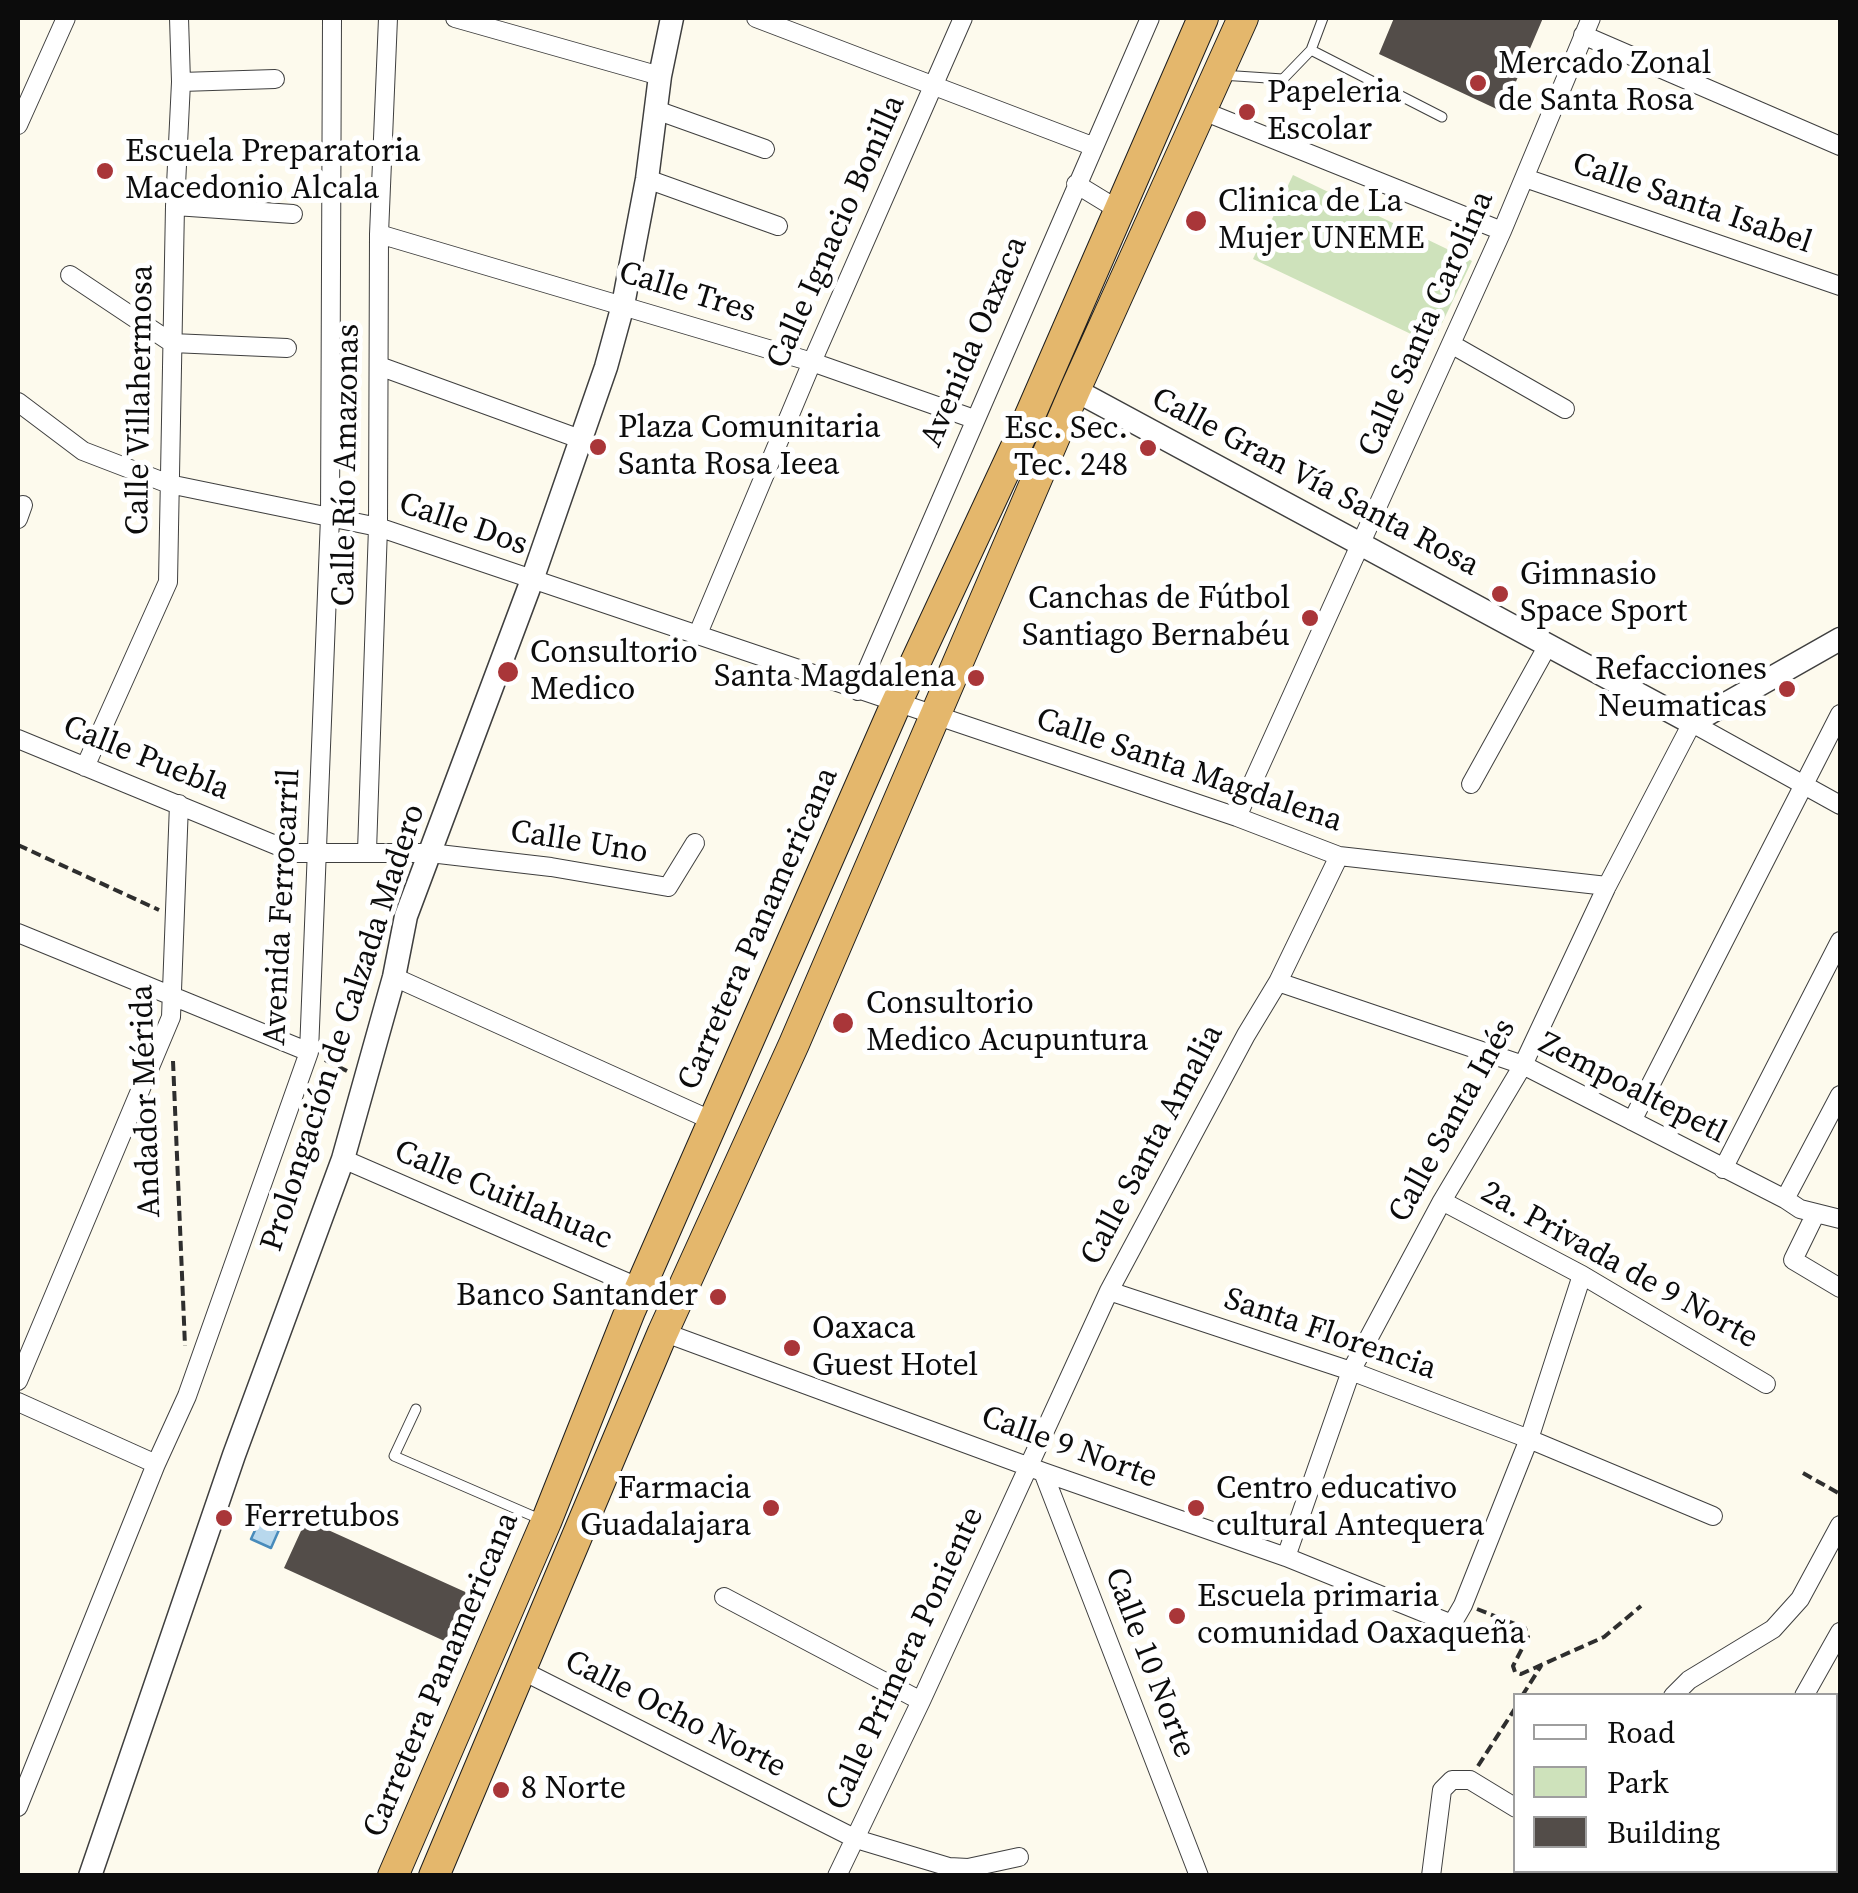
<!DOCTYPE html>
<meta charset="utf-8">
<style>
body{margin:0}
#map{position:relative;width:1858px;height:1893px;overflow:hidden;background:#fdfaed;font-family:"Source Serif 4",serif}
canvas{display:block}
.frame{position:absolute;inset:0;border:20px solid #0c0c0c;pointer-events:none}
.legend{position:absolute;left:1513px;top:1693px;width:325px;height:180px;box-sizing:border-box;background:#fff;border:2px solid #9e9e9e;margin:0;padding:12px 18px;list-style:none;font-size:30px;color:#0c0c0c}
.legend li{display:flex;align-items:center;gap:20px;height:50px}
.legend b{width:50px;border:2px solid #9e9e9e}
</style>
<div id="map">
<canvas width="1858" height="1893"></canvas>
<div class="frame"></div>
<ul class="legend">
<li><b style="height:12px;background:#fff"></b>Road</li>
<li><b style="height:28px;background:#cee2bb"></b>Park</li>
<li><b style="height:28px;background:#534d49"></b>Building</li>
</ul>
</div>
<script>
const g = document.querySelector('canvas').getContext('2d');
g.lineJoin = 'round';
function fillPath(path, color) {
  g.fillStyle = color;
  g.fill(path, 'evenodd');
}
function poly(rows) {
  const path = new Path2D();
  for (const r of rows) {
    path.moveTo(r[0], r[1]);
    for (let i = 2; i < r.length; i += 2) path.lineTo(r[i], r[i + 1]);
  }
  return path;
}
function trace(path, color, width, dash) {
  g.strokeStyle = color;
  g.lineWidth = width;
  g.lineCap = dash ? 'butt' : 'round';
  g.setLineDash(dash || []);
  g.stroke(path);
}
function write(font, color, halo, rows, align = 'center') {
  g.font = font + ' "Source Serif 4",serif';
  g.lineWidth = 10;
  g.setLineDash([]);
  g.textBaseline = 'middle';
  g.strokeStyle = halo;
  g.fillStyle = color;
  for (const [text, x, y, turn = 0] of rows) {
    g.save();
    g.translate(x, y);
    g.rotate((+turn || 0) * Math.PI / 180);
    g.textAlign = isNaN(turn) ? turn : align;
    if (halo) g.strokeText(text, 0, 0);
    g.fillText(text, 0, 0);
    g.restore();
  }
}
fillPath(poly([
 [1293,175,1472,261,1432,344,1253,259]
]), '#cee2bb');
const water = poly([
 [272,1512,282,1523,271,1548,251,1539,263,1513,272,1512]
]);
fillPath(water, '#b8d8ed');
trace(water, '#488bbb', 2.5);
fillPath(poly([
 [1394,18,1543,18,1503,112,1379,54],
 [306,1520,472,1595,451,1644,284,1568]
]), '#534d49');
const service = poly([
 [1311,50,1442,117],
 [1221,75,1283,79,1311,50,1323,18],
 [416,1409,394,1456,542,1520]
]);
const minor = poly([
 [455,18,660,76],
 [756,18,1092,146],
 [1583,35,1840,146],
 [181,82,275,79],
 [656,110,765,149],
 [1203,111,1502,231],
 [18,125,66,18],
 [1525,178,1840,286],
 [647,179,778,226],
 [1076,184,1117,209],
 [175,206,293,214],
 [379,234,812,362,974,419],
 [70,275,172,343,287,348],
 [1451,344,1565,409],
 [379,366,580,439],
 [18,402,83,451,169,484,378,527,1237,817,1339,856,1607,886],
 [18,519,23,505],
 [697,636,812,362,963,18],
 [858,691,1150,18],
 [18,739,295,853,430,853,551,867,668,887,695,843],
 [85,767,168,582,175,206,181,82,179,18],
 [1471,784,1548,645],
 [1237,817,1502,231,1591,18],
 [367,851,378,527,379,234,388,18],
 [18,933,309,1052],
 [394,977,713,1121],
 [1278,982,1523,1065,1785,1199,1800,1209,1840,1219],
 [1632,1121,1840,714],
 [343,1159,640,1288],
 [1723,1169,1840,941],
 [1785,1199,1840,1095],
 [1442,1201,1582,1275,1766,1384],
 [1815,1215,1793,1260,1840,1288],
 [1109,1291,1351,1371,1529,1439,1713,1516],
 [663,1332,1043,1472,1286,1557,1452,1624,1463,1605,1529,1439,1582,1275],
 [18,1381,171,1017,179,804],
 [18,1402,156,1464],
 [1043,1472,1199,1876],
 [1286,1557,1351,1371,1442,1201,1523,1065,1607,886,1692,723,1840,805],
 [724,1597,921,1701],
 [521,1670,856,1839,949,1867,968,1868,1019,1857],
 [1673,1696,1689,1680,1773,1629,1800,1599,1840,1525],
 [1804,1696,1840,1632],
 [18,1807,156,1464,187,1396,309,1052,330,517,332,18],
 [1739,1870,1739,1876],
 [837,1876,921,1701,1109,1291,1246,1035,1278,982,1339,856],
 [1431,1876,1442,1790,1452,1780,1470,1780,1516,1808],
 [1572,1876,1573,1870],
 [1702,1876,1703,1870]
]);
const tertiary = poly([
 [1075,390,1692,723,1840,639],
 [90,1876,234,1455,343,1159,394,977,406,916,532,580,606,367,623,305,647,179,660,76,672,18]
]);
const trunk = poly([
 [393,1876,546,1522,630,1311,896,704,1021,436,1203,18],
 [434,1876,663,1332,794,1044,1075,390,1243,18]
]);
trace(service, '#3f3f3f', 11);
trace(minor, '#3f3f3f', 20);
trace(tertiary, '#3f3f3f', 25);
trace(trunk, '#1d1d1d', 32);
trace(poly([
 [18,845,159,910],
 [325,1060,347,1071],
 [173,1061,185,1346],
 [1803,1473,1840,1494],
 [1477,1609,1525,1628,1528,1637,1513,1666,1515,1672,1521,1674,1604,1637,1641,1606],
 [1522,1696,1541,1666],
 [1478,1766,1516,1707],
 [1836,1777,1840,1780]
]), '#2e2e2e', 4, [10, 5]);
trace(service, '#fff', 9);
trace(minor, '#fff', 18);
trace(tertiary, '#fff', 22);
trace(trunk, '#e4b76c', 30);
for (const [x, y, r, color] of [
 [1478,83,10,"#a93639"],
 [1247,112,10,"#a93639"],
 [105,171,10,"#a93639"],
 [1196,221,12,"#a93639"],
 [598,447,10,"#a93639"],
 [1148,448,10,"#a93639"],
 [1500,594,10,"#a93639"],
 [1310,618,10,"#a93639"],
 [508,672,12,"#a93639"],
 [976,678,10,"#a93639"],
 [1787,689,10,"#a93639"],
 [843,1023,12,"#a93639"],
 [718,1297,10,"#a93639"],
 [792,1348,10,"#a93639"],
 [771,1508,10,"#a93639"],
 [1196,1508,10,"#a93639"],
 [224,1518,10,"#a93639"],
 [1177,1616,10,"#a93639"],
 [501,1790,10,"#a93639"]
]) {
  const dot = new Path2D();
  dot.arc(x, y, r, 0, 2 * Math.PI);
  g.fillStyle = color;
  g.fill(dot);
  trace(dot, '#fff', 4);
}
write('32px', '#0c0c0c', '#fff', [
 ["Mercado Zonal",1498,65],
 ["de Santa Rosa",1498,102],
 ["Papeleria",1267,94],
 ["Escolar",1267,131],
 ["Escuela Preparatoria",125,153],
 ["Macedonio Alcala",125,190],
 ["Clinica de La",1218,203],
 ["Mujer UNEME",1218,240],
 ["Plaza Comunitaria",618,429],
 ["Santa Rosa Ieea",618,466],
 ["Esc. Sec.",1128,430,"right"],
 ["Tec. 248",1128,467,"right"],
 ["Gimnasio",1520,576],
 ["Space Sport",1520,613],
 ["Canchas de Fútbol",1290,600,"right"],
 ["Santiago Bernabéu",1290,637,"right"],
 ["Consultorio",530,654],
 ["Medico",530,691],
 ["Refacciones",1767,671,"right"],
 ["Neumaticas",1767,708,"right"],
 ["Santa Magdalena",956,678,"right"],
 ["Consultorio",866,1005],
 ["Medico Acupuntura",866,1042],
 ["Banco Santander",698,1297,"right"],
 ["Oaxaca",812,1330],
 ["Guest Hotel",812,1367],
 ["Farmacia",751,1490,"right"],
 ["Guadalajara",751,1527,"right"],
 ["Centro educativo",1216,1490],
 ["cultural Antequera",1216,1527],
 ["Ferretubos",244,1518],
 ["Escuela primaria",1197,1598],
 ["comunidad Oaxaqueña",1197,1635],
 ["8 Norte",521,1790]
], 'left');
write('32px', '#0c0c0c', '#fff', [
 ["Calle Santa Isabel",1692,204,19],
 ["Calle Ignacio Bonilla",837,232,-66],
 ["Calle Tres",687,293,17],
 ["Calle Santa Carolina",1427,324,-66],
 ["Avenida Oaxaca",975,342,-67],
 ["Calle Villahermosa",141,400,-89],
 ["Calle Río Amazonas",347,465,-89],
 ["Calle Gran Vía Santa Rosa",1315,483,28],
 ["Calle Dos",463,525,19],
 ["Calle Puebla",146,759,22],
 ["Calle Santa Magdalena",1189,771,19],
 ["Calle Uno",579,843,9],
 ["Avenida Ferrocarril",283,907,-87],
 ["Carretera Panamericana",759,929,-66],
 ["Prolongación de Calzada Madero",344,1028,-72],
 ["Zempoaltepetl",1632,1089,27],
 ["Andador Mérida",147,1101,-92],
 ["Calle Santa Inés",1453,1121,-61],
 ["Calle Santa Amalia",1153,1145,-62],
 ["Calle Cuitlahuac",503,1196,23],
 ["2a. Privada de 9 Norte",1619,1266,29],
 ["Santa Florencia",1330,1335,19],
 ["Calle 9 Norte",1069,1448,20],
 ["Calle Primera Poniente",906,1659,-65],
 ["Calle 10 Norte",1149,1663,69],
 ["Carretera Panamericana",442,1675,-67],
 ["Calle Ocho Norte",675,1715,27]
]);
</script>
